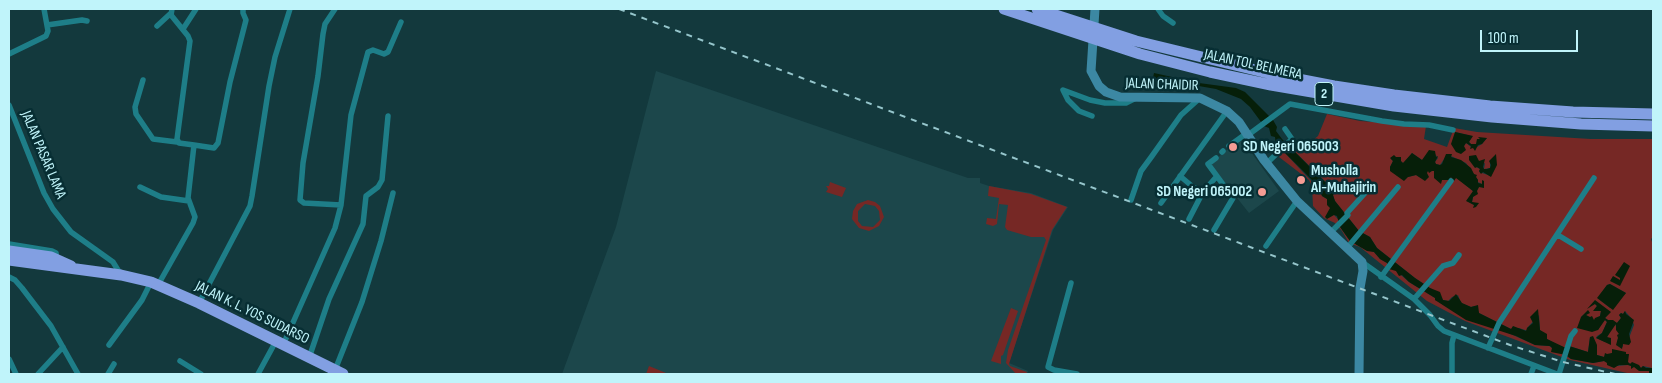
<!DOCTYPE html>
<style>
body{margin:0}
#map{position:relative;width:1662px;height:383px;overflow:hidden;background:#13393d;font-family:"Sofia Sans Condensed",sans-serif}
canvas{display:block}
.frame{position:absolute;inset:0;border:10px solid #c0f4fa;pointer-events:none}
.scale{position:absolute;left:1480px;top:30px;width:98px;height:22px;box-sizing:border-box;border:2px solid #c0f4fa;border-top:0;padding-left:6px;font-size:15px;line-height:18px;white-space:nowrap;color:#c0f4fa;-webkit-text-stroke:4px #072e33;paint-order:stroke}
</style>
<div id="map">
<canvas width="1662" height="383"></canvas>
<div class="frame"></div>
<div class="scale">100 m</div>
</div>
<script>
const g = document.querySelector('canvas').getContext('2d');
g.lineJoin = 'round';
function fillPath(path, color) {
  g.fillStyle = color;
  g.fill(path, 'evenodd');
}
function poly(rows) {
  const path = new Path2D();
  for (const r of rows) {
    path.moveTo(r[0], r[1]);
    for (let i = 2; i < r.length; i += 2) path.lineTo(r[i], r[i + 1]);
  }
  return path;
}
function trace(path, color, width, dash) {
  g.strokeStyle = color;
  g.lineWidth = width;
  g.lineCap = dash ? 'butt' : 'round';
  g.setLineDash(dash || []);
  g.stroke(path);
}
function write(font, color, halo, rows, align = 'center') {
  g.font = font + ' "Sofia Sans Condensed",sans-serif';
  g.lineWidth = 5;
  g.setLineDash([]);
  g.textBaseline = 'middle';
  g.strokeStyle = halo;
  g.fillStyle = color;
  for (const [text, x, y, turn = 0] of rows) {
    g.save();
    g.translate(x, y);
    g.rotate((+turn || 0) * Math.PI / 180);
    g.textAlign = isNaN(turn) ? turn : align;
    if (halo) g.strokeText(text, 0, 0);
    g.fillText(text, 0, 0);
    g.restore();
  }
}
fillPath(poly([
 [656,71,968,178,980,178,980,183,989,186,1031,193,1068,207,1053,230,1009,363,1028,371,1027,374,562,374,616,227],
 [1241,138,1279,191,1249,213,1210,164]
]), '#1c474b');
fillPath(poly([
 [1327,114,1360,121,1426,126,1424,139,1447,147,1454,128,1477,132,1591,139,1653,139,1653,237,1651,239,1653,245,1653,366,1652,368,1643,366,1641,368,1631,364,1627,362,1626,355,1612,353,1604,357,1597,355,1592,337,1590,337,1588,352,1569,346,1566,348,1557,345,1547,339,1540,330,1539,315,1527,328,1528,331,1519,328,1511,329,1479,313,1475,306,1471,307,1461,303,1458,295,1452,297,1448,301,1443,300,1436,292,1415,278,1377,248,1370,237,1359,231,1335,201,1333,195,1341,185,1326,182,1289,146,1293,146,1300,151,1318,136],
 [1455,132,1472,136,1469,142,1471,144,1477,144,1480,138,1487,138,1482,144,1477,147,1471,147,1466,143,1464,146],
 [1412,153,1422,160,1435,154,1438,158,1435,162,1436,164,1440,165,1446,156,1451,156,1466,163,1478,180,1478,182,1482,184,1482,181,1483,186,1479,187,1473,197,1472,202,1476,204,1474,205,1467,201,1474,192,1456,177,1454,180,1451,177,1449,180,1441,180,1441,182,1434,171,1427,171,1427,173,1421,178,1416,175,1408,177,1390,167,1393,161,1391,159,1396,158,1403,163,1405,162],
 [1495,157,1491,176,1479,172,1480,169,1476,167,1485,163,1484,169,1490,168,1490,163],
 [1610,284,1626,293,1610,308,1600,300,1603,291,1607,285],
 [1595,304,1599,304,1610,312,1605,318,1608,320,1617,323,1621,318,1619,315,1621,313,1623,314,1625,311,1632,319,1634,325,1629,338,1623,344,1623,347,1617,342,1619,334,1615,324,1611,329,1605,342,1596,338,1597,336,1602,333,1607,322,1605,320,1603,321,1598,330,1581,317,1588,311,1586,315,1594,321,1600,316,1601,311,1594,310,1597,306],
 [1283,151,1315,185,1318,186,1322,196,1327,199,1334,215,1339,220,1340,227,1350,241,1360,246,1367,250,1374,252,1380,259,1387,263,1409,282,1435,298,1435,300,1535,345,1549,346,1571,359,1593,363,1604,361,1617,366,1628,365,1649,371,1650,374,1652,374,1627,373,1570,360,1465,321,1427,301,1360,247,1349,243,1342,231,1335,223,1324,218,1313,206,1312,187,1309,180,1279,157],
 [830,182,846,188,842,197,826,192,828,189,826,186,829,186],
 [989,186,1031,194,1067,207,1052,230,1009,364,1010,366,1027,372,1026,374,1016,374,1006,363,1008,350,1046,240,1044,237,1031,237,1007,230,1005,227,1008,205,999,204,997,224,993,226,986,224,987,218,996,219,999,198,988,196],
 [868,200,875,202,880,206,884,217,879,226,869,231,859,228,852,219,853,211,857,204],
 [865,204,875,206,879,211,880,220,873,227,862,226,858,221,858,211],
 [1011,308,1018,311,1003,355,1001,356,1001,364,991,361],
 [649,366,666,373,670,374,646,374]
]), '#762825');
fillPath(poly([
 [1154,73,1199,83,1236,88,1245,92,1273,120,1277,127,1276,131,1282,139,1325,182,1340,183,1341,184,1333,195,1335,201,1359,231,1370,237,1377,248,1415,278,1430,288,1440,292,1443,300,1449,301,1456,294,1462,303,1471,307,1478,305,1479,313,1511,329,1513,326,1526,331,1527,328,1533,323,1530,317,1538,309,1540,330,1547,334,1547,339,1566,348,1569,346,1588,352,1590,337,1593,336,1597,345,1597,355,1604,357,1605,353,1607,354,1612,353,1612,349,1626,352,1626,354,1629,354,1628,362,1630,364,1632,362,1639,365,1641,368,1643,366,1646,368,1652,368,1653,366,1653,374,1649,374,1649,371,1639,371,1634,367,1631,369,1631,366,1628,365,1619,365,1614,368,1607,365,1607,363,1604,361,1593,363,1571,359,1566,355,1551,352,1552,348,1550,346,1535,345,1516,336,1466,320,1435,300,1435,298,1409,282,1402,275,1399,276,1396,271,1389,269,1387,263,1380,259,1374,252,1367,251,1350,241,1340,227,1337,216,1334,215,1327,219,1325,217,1330,208,1327,205,1327,199,1322,196,1318,186,1283,151,1279,149,1276,145,1275,137,1271,136,1269,128,1264,126,1250,107,1241,99,1216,89,1153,78],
 [1455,132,1473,136,1469,142,1471,144,1476,144,1477,139,1480,139,1478,137,1487,138,1482,144,1478,145,1475,151,1473,148,1470,149,1471,146,1466,143,1464,146,1466,150,1461,154,1456,152,1451,144],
 [1429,150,1435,151,1436,157,1438,156,1435,162,1436,164,1440,165,1442,164,1446,154,1452,154,1451,157,1461,160,1471,168,1474,174,1477,175,1476,177,1478,180,1478,183,1482,184,1482,180,1484,181,1484,188,1479,187,1477,191,1478,194,1473,197,1472,202,1479,203,1476,207,1473,208,1474,205,1466,201,1473,191,1456,178,1454,181,1451,177,1448,180,1442,180,1441,184,1434,178,1434,171,1432,171,1429,173,1428,171,1427,173,1429,177,1425,181,1416,175,1408,177,1404,181,1390,171,1390,167,1393,161,1390,158,1394,155,1396,157,1401,157,1401,161,1403,163,1412,153,1422,160],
 [1496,154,1497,165,1491,177,1483,172,1481,174,1479,171,1480,169,1477,167,1475,168,1469,160,1469,156,1476,155,1479,161,1485,159,1483,167,1484,169,1487,169,1490,168,1491,165,1489,161],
 [1624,262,1630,266,1620,286,1610,281,1613,276,1620,280,1620,278,1615,275],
 [1610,284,1626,293,1613,310,1597,298,1607,285],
 [1595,300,1611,312,1605,318,1608,320,1613,320,1617,323,1621,318,1619,315,1621,313,1623,314,1625,311,1626,314,1634,320,1629,334,1631,342,1629,345,1623,344,1622,349,1616,345,1618,338,1617,335,1619,334,1616,330,1616,324,1607,337,1611,338,1611,345,1596,338,1602,333,1607,322,1605,320,1598,330,1592,332,1577,328,1581,317,1588,310,1590,313,1586,315,1590,317,1592,316,1594,320,1595,318,1600,316,1601,311,1593,311,1597,306,1595,304,1587,309]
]), '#061f09');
trace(poly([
 [335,9,325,24,323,34,318,76,303,163,300,200,304,203,341,205],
 [1158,9,1163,16,1173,23],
 [47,25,82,20,87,21],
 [157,26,170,14],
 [183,29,196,9],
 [9,54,46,36,48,31,44,9],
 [143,80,135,107,136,114,153,139,177,142],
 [9,105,44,193,53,209,71,232,113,262,121,275],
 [1092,116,1079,111,1068,100,1063,90,1090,100,1105,103,1126,103,1136,98],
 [1248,135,1290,104,1382,121,1404,124,1429,125,1453,130],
 [194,145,214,148,218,143,230,82,246,20,243,13,243,9],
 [1229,146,1247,133],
 [1222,152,1223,151],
 [1267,163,1292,139,1285,129],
 [1180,176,1193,187,1203,192],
 [140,187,161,197,189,201],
 [1131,200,1141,171,1152,156,1181,115,1200,98],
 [1161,203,1227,111],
 [1189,219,1203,192,1217,176],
 [1214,230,1233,198,1208,164,1216,158],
 [1330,233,1348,215,1347,213,1366,192],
 [1558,235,1581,249],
 [9,244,52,251,56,253,57,260],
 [1266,246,1297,201],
 [1347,248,1398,187],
 [1362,262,1414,299,1430,315,1438,326,1444,331,1557,374],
 [9,277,15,280,22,288,51,326,78,374],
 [1381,277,1451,181],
 [1071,283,1048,367,1054,370,1077,374],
 [158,285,193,223,195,217,188,198,194,145,179,143,177,139,190,41,188,36,171,15,172,9],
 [1414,299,1443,266,1453,263,1459,255],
 [199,303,250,206,252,196,269,86,275,57,290,9],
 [109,345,142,300,151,282],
 [283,345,335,228,341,205,351,115,368,52,373,50,384,54,388,52,401,22],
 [1488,348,1499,323,1594,178],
 [309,358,329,299,363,224,366,196,378,187,382,180,388,116],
 [9,359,16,374],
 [180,361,201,374],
 [335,370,362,302,381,241,393,193],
 [38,374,63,347],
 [108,374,114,364],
 [258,374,276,341],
 [1452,374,1452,343,1454,335],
 [1531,374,1534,366],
 [1559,374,1571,336,1575,331]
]), '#1e7e88', 5.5);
trace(poly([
 [1095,9,1091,71,1099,86,1106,92,1120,97,1200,98,1227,111,1239,122,1264,160,1297,201,1362,262,1363,271,1360,288,1359,374]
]), '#3c88a3', 9);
trace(poly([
 [1004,9,1140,54,1210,72,1271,85,1394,106,1492,117,1581,124,1653,126],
 [1037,9,1136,41,1272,74,1334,86,1394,95,1490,106,1573,112,1653,114],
 [9,251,51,257,71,266],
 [9,260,121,275,151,282,199,303,343,374]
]), '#829fe2', 11);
trace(poly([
 [619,9,1510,345,1563,362,1615,374]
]), '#95c5cb', 2, [6, 6]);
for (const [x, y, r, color] of [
 [1233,147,5,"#f59c94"],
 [1301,180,5,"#f59c94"],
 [1262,192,5,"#f59c94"]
]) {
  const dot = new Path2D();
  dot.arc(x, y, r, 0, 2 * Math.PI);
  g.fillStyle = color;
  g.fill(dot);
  trace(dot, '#072e33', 2);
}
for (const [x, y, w] of [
 [1324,94,18]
]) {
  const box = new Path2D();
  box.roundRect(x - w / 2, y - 11.5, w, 23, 4);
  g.fillStyle = '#072e33';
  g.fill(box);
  trace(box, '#c0f4fa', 1);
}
write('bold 14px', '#c0f4fa', null, [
 ["2",1324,94]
]);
write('15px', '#c0f4fa', '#072e33', [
 ["JALAN TOL BELMERA",1253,65,12],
 ["JALAN CHAIDIR",1162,85,2],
 ["JALAN PASAR LAMA",43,155,67],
 ["JALAN K. L. YOS SUDARSO",252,313,26]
]);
write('bold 15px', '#c0f4fa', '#072e33', [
 ["SD Negeri 065003",1243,147],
 ["Musholla",1311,171],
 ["Al-Muhajirin",1311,188],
 ["SD Negeri 065002",1252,192,"right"]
], 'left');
</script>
